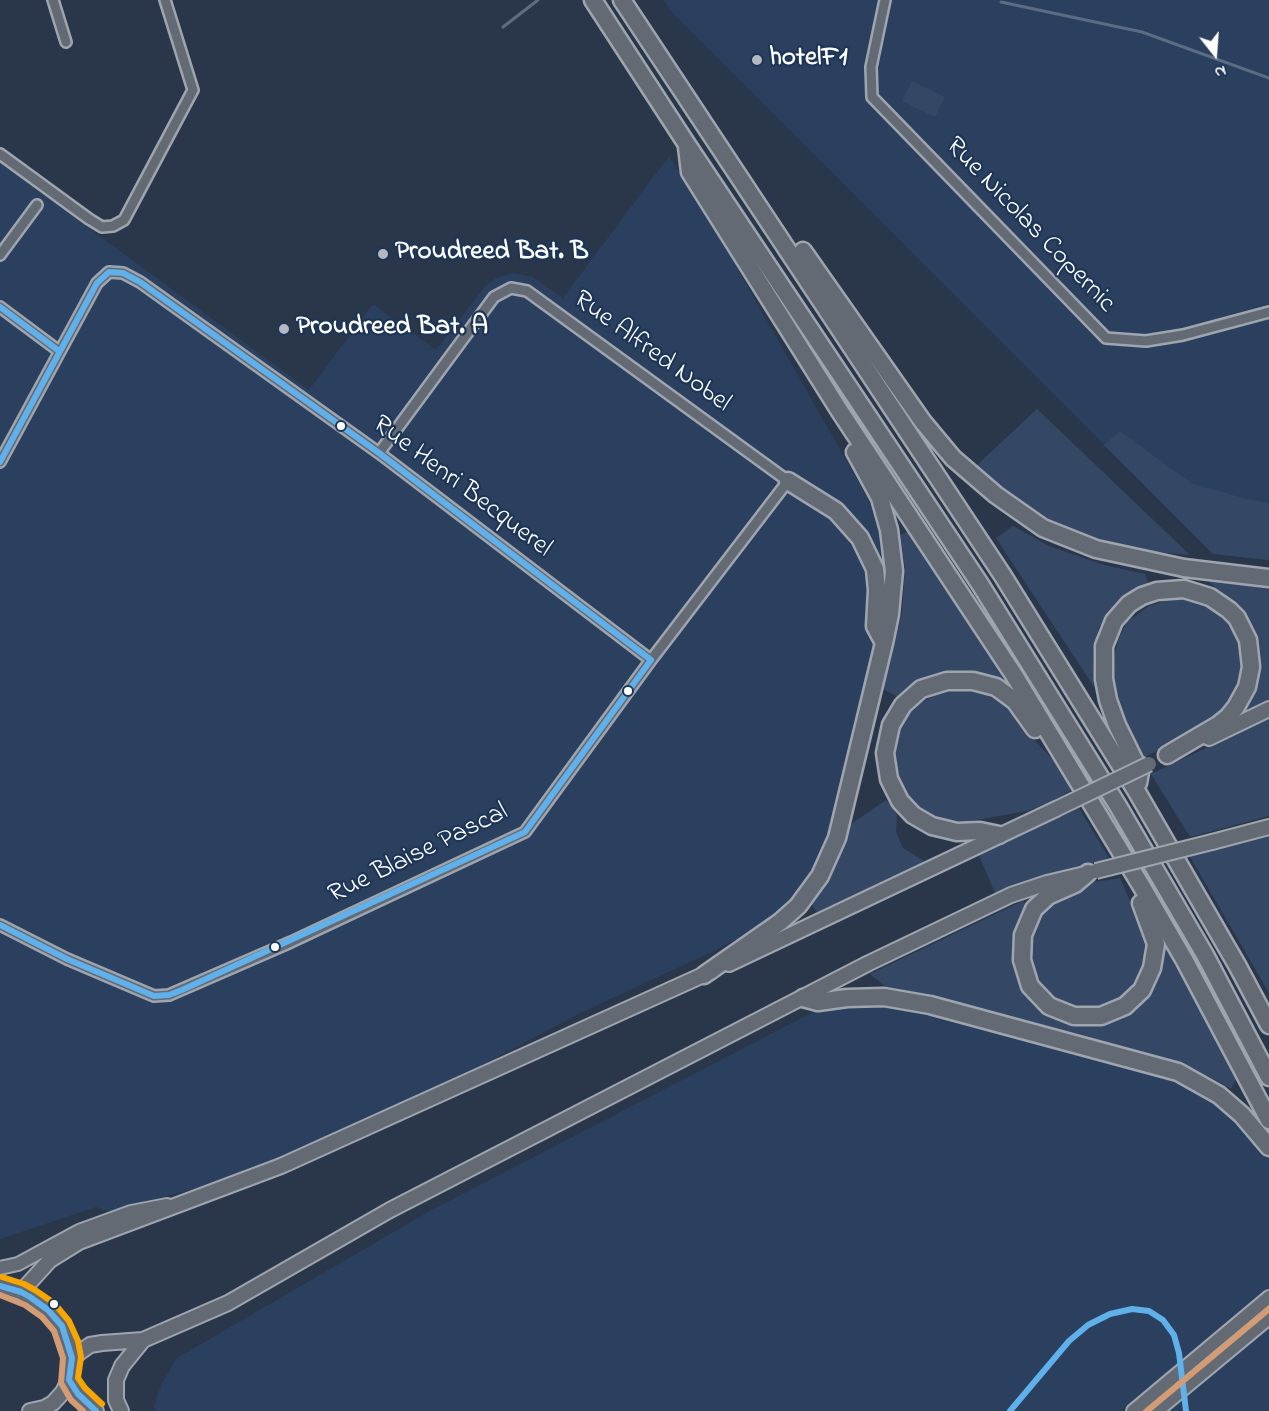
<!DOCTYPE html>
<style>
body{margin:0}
#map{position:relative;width:1269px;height:1411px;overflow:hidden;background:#2a374a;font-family:"Indie Flower",sans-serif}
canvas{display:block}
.north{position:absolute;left:1185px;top:24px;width:60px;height:60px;-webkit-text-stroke:4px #1d3557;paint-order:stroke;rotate:163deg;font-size:16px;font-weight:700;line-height:24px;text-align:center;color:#fff}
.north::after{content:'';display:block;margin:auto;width:21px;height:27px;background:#fff;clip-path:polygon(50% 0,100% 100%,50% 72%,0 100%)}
</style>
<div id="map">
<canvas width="1269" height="1411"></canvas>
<div class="north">N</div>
</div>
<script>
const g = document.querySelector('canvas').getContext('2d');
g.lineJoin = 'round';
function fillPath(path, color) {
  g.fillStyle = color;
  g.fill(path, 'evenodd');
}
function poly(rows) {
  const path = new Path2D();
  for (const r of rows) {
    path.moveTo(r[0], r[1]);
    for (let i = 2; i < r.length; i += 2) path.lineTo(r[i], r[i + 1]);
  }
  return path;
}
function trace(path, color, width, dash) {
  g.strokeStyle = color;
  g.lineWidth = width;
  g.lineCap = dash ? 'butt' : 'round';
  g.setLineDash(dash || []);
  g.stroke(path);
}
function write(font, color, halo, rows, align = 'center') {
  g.font = font + ' "Indie Flower",sans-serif';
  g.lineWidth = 4.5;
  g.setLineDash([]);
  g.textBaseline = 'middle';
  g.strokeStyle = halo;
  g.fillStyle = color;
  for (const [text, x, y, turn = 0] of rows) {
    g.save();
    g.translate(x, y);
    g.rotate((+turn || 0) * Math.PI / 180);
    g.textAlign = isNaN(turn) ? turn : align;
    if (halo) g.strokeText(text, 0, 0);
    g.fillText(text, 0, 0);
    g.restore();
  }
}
fillPath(poly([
 [664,0,1269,0,1269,560,1213,554,673,13],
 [669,156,729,254,868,499,878,525,883,573,884,617,830,837,814,872,791,900,764,924,714,951,580,1013,454,1080,275,1160,206,1185,111,1212,96,1207,0,1239,0,163,309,390,373,304,436,350,486,285,498,277,513,273,533,277,563,298],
 [886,1005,929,1013,1172,1078,1209,1094,1256,1136,1269,1157,1269,1289,1121,1411,156,1411,154,1406,161,1385,177,1358,430,1211,823,1007],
 [1269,1327,1269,1411,1169,1411]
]), '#2a405e');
fillPath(poly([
 [912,81,945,97,935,117,902,101],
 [1037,409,1190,555,1124,549,1050,521,1000,488,975,467],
 [1120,431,1191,483,1246,499,1269,503,1269,560,1213,554,1104,445],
 [1013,526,1049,546,1104,565,1145,574,1150,587,1133,592,1113,607,1099,627,1093,653,1095,675,1104,702,996,538],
 [911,530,1005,675,999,680,917,685,898,697,883,689,902,613,905,568,900,535],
 [1207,580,1269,589,1269,701,1237,716,1254,689,1259,670,1257,639,1240,611],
 [1171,599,1194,599,1214,609,1230,623,1242,645,1244,668,1241,684,1229,705,1198,729,1143,758,1124,724,1114,682,1113,663,1118,640,1127,622,1149,606],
 [962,690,992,695,1012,711,1032,738,1063,770,1075,788,1051,802,1027,811,965,822,936,818,914,804,898,781,895,758,900,728,915,706,938,693],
 [1269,718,1269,816,1190,837,1151,774],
 [886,800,897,812,896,832,903,848,926,862,817,912,811,903,827,881,841,854,848,826],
 [1079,808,1109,858,995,893,979,855],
 [1269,834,1269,993,1189,855,1217,846],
 [1120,878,1149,947,1146,967,1135,987,1118,1000,1097,1007,1075,1006,1053,998,1041,983,1030,961,1032,939,1041,915,1059,895,1076,885],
 [1023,901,1029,906,1027,991,1101,1022,1132,1011,1149,994,1159,974,1165,944,1237,1077,1231,1089,1216,1080,1178,1063,891,991,870,974]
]), '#344865');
trace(poly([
 [1001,2,1142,32,1269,78],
 [503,27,538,0]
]), '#5c6d83', 3);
const street = poly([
 [53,0,66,42],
 [885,0,871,67,872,97,1106,338,1146,341,1183,335,1269,312],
 [0,154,89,219,102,227,113,226,124,220,193,90,165,0],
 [0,255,37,205],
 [0,307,59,351],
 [0,462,97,283,109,272,123,273,140,282,379,453,651,660],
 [0,925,67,959,154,996,169,995,291,942,525,832,651,660,788,481,527,291,511,288,494,297,379,453]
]);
const secondary = poly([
 [0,1268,18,1264,79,1231,131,1212,167,1205],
 [1133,1411,1269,1297],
 [1157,1411,1269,1318]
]);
const primary = poly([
 [1209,738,1269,709],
 [1212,842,1269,827],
 [729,964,1056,809],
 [0,1286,21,1292,48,1310,62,1326,69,1344,72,1358,71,1370,69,1380,63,1392,53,1403,44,1408,30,1411],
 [21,1292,50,1260,79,1242,281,1166,712,971],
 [72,1358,90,1345,102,1343,143,1340,228,1303,390,1210,869,963,1011,895,1047,883,1085,874],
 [69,1380,78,1394,96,1411],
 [121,1411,116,1400,116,1380,122,1366,143,1340]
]);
const highway = poly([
 [593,0,686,143,980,584,1118,806,1205,955,1269,1077],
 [622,0,1003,576,1137,792,1237,965,1269,1025],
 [687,147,690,172,839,410,1014,675,1142,887,1185,961,1269,1120],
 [803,251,923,422,953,458,996,495,1043,528,1096,549,1184,568,1269,578],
 [788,481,836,511,860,538,875,569,877,590,875,626,884,643],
 [1138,783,1140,772,1117,725,1108,700,1104,679,1104,646,1114,621,1129,604,1142,596,1157,591,1184,589,1210,597,1229,610,1237,618,1248,640,1251,667,1247,687,1236,707,1228,717,1218,725,1167,755],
 [999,835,980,831,957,832,932,826,913,815,900,801,889,779,885,753,891,725,903,705,921,689,947,681,973,681,996,687,1015,701,1035,729],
 [1088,873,1075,884,1048,896,1034,909,1023,935,1022,960,1030,986,1049,1006,1074,1016,1101,1016,1125,1006,1142,990,1152,968,1156,944,1141,903],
 [704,975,780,922,798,906,820,876,837,838,884,643,890,614,894,571,889,530,880,498,855,452],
 [803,998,818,1002,847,998,884,997,930,1005,1178,1072,1219,1095,1242,1115,1269,1147]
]);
trace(street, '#9fa5ae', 14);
trace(secondary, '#9fa5ae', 16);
trace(primary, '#9fa5ae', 18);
trace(highway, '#9fa5ae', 21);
trace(street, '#636a74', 9);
trace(secondary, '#636a74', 12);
trace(primary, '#636a74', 14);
trace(highway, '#636a74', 16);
const primaryBridge = poly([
 [1056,809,1149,764],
 [1096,871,1212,842]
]);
trace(primaryBridge, '#9fa5ae', 18, []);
trace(primaryBridge, '#636a74', 14);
trace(poly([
 [0,307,59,351],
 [0,462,97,283,109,272,123,273,140,282,379,453,651,660],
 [0,925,67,959,154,996,169,995,182,990,525,832,651,660],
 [0,1286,21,1292,30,1297,48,1310,62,1326,72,1358,69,1380,78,1394,96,1411],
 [1010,1411,1069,1341,1088,1325,1110,1314,1132,1309,1149,1311,1163,1320,1174,1335,1179,1353,1186,1411]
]), '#60b1eb', 6);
trace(poly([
 [0,1295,25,1305,42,1317,54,1331,63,1358,61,1383,71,1400,83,1411],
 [1147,1411,1269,1309]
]), '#d39c74', 6);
trace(poly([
 [2,1277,24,1284,35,1290,54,1303,69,1321,78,1341,81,1357,78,1378,85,1388,102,1404]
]), '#f7a600', 6);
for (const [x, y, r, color] of [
 [757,60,6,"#b4b9c0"],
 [383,254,6,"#b4b9c0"],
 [284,329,6,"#b4b9c0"],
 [341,426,5,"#fff"],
 [628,691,5,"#fff"],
 [275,947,5,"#fff"],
 [54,1304,5,"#fff"]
]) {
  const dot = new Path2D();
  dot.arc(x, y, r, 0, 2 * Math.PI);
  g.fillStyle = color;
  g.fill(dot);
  trace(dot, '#1d3557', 2);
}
write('bold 27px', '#fff', '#1d3557', [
 ["hotelF1",769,60],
 ["Proudreed Bat. B",395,254],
 ["Proudreed Bat. A",296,329]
], 'left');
write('27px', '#fff', '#1d3557', [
 ["Rue Nicolas Copernic",1029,226,46],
 ["Rue Alfred Nobel",651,353,36],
 ["Rue Henri Becquerel",461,488,37],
 ["Rue Blaise Pascal",419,855,-26]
]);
</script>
